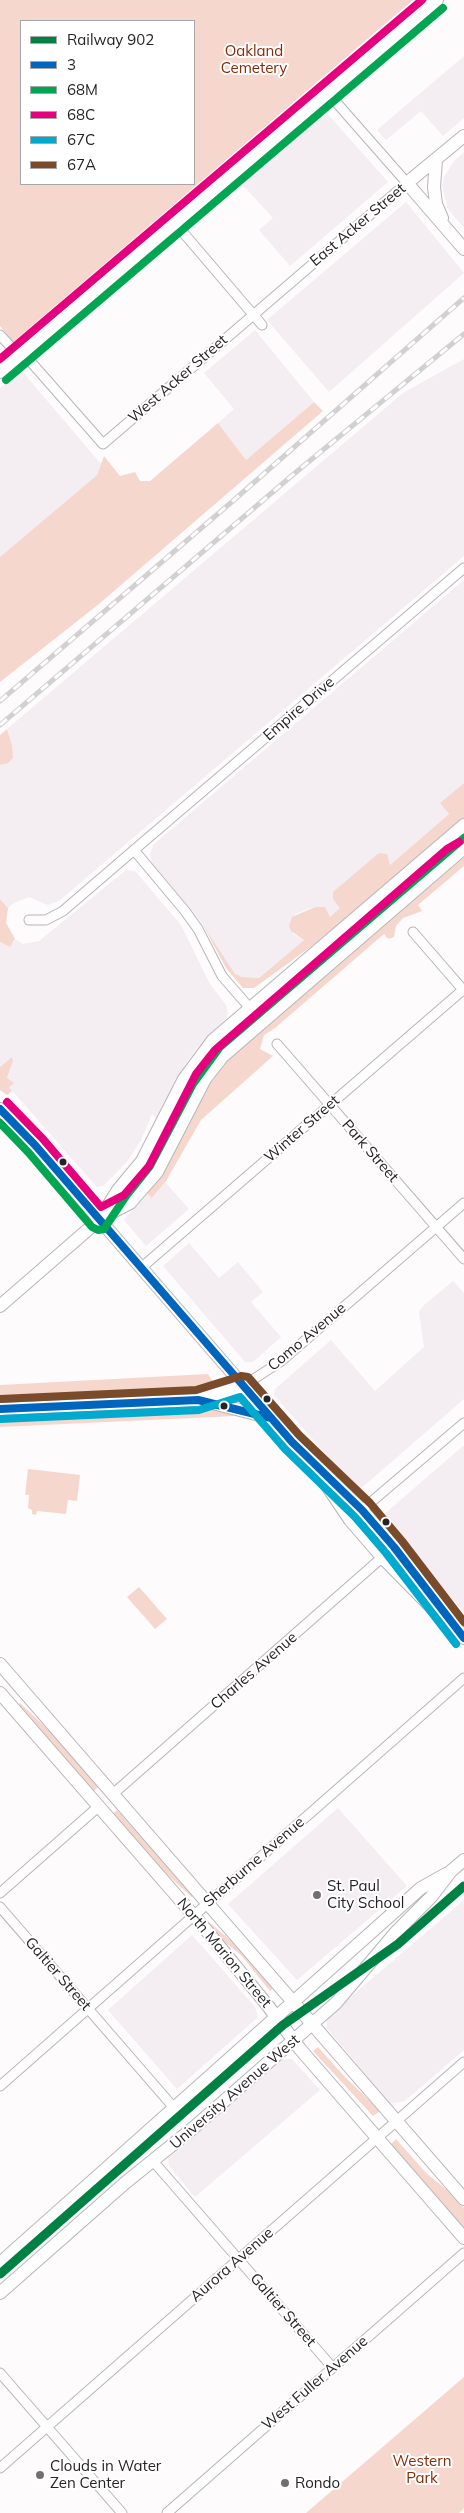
<!DOCTYPE html>
<style>
body{margin:0}
#map{position:relative;width:464px;height:2513px;overflow:hidden;background:#fdfbfc;font-family:Mulish,sans-serif}
canvas{display:block}
.legend{position:absolute;left:20px;top:20px;width:175px;height:165px;box-sizing:border-box;background:#fff;border:1px solid #a8a7a8;margin:0;padding:6px 9px;list-style:none;font-size:15px;color:#262326}
.legend li{display:flex;align-items:center;gap:10px;height:25px}
.legend b{width:25px;border:1px solid #a8a7a8}
</style>
<div id="map">
<canvas width="464" height="2513"></canvas>
<ul class="legend">
<li><b style="height:6px;background:#008144"></b>Railway 902</li>
<li><b style="height:6px;background:#0065bd"></b>3</li>
<li><b style="height:6px;background:#00a651"></b>68M</li>
<li><b style="height:6px;background:#e5007d"></b>68C</li>
<li><b style="height:6px;background:#00a9ce"></b>67C</li>
<li><b style="height:6px;background:#7a4b2a"></b>67A</li>
</ul>
</div>
<script>
const g = document.querySelector('canvas').getContext('2d');
g.lineJoin = 'round';
function fillPath(path, color) {
  g.fillStyle = color;
  g.fill(path, 'evenodd');
}
function poly(rows) {
  const path = new Path2D();
  for (const r of rows) {
    path.moveTo(r[0], r[1]);
    for (let i = 2; i < r.length; i += 2) path.lineTo(r[i], r[i + 1]);
  }
  return path;
}
function trace(path, color, width, dash) {
  g.strokeStyle = color;
  g.lineWidth = width;
  g.lineCap = dash ? 'butt' : 'round';
  g.setLineDash(dash || []);
  g.stroke(path);
}
function write(font, color, halo, rows, align = 'center') {
  g.font = font + ' Mulish,sans-serif';
  g.lineWidth = 4;
  g.setLineDash([]);
  g.textBaseline = 'middle';
  g.strokeStyle = halo;
  g.fillStyle = color;
  for (const [text, x, y, turn = 0] of rows) {
    g.save();
    g.translate(x, y);
    g.rotate((+turn || 0) * Math.PI / 180);
    g.textAlign = isNaN(turn) ? turn : align;
    if (halo) g.strokeText(text, 0, 0);
    g.fillText(text, 0, 0);
    g.restore();
  }
}
fillPath(poly([
 [464,56,464,118,443,136,421,111,386,140,377,130],
 [325,111,388,182,290,266,259,230,273,218,241,183],
 [464,152,464,228,448,209,442,186,444,177,454,161],
 [406,202,464,273,329,392,267,320],
 [255,330,314,402,246,460,218,423,234,409,204,373],
 [464,359,464,556,59,901,48,905,29,897,14,903,8,908,0,899,0,765,3,764,12,745,7,729,403,393],
 [21,370,101,464,97,475,0,557,0,388],
 [464,580,464,783,440,803,449,814,329,918,321,907,313,907,295,914,293,934,304,940,259,978,242,977,235,974,198,918,153,864,150,855,153,845],
 [126,870,135,871,181,925,210,984,226,1005,228,1012,226,1019,197,1048,186,1063,155,1122,155,1117,152,1114,141,1140,127,1162,103,1186,97,1187,9,1087,7,1078,13,1061,12,1057,0,1067,0,942,7,946,15,942,15,939,23,944,39,941],
 [165,1182,189,1209,146,1246,124,1220,147,1193,153,1198],
 [189,1243,219,1278,238,1262,263,1292,251,1302,281,1337,253,1362,245,1362,163,1266],
 [453,1281,464,1293,464,1399,358,1491,274,1395,275,1389,331,1340,375,1391,424,1347,419,1312,423,1306],
 [464,1445,464,1613,381,1517],
 [338,1808,407,1886,297,1980,228,1904],
 [464,1900,464,2050,405,2101,390,2104,327,2028,326,2018],
 [192,1935,255,2007,258,2017,177,2089,108,2010],
 [282,2059,292,2059,320,2090,195,2197,169,2166,168,2158]
]), '#f4edf2');
fillPath(poly([
 [0,0,413,0,13,342,0,326],
 [21,21,194,21,194,184,21,184],
 [314,402,323,411,99,604,0,682,0,557,97,475,104,456,120,476,135,472,140,481,150,481,218,423,246,460],
 [7,729,12,745,13,758,8,763,0,765,0,735],
 [464,783,464,818,316,943,254,988,243,988,226,968,203,925,235,974,242,977,259,978,304,940,291,931,289,926,292,917,315,907,325,907,330,917,340,908,333,899,333,892,379,853,387,854,390,865,449,814,440,803],
 [464,857,464,866,418,905,422,911,403,918,396,926,394,937,388,939,384,934,275,1028,264,1035,260,1049,273,1056,201,1120,166,1181,152,1198,147,1193,162,1174,206,1089,229,1059],
 [0,899,8,908,6,923,15,939,10,947,0,942],
 [12,1057,13,1061,7,1078,14,1083,9,1087,12,1091,7,1095,0,1090,0,1067],
 [208,1374,235,1416,0,1427,0,1385],
 [28,1469,80,1475,77,1501,68,1500,66,1514,37,1511,36,1515,32,1514,32,1510,28,1508,29,1495,25,1495],
 [139,1587,167,1619,155,1629,127,1597],
 [20,1703,54,1735,98,1787,93,1792,18,1704],
 [117,1810,192,1894,192,1897,163,1871,113,1814],
 [209,1922,241,1949,273,1988,270,1991,241,1955,223,1941],
 [318,2047,345,2077,380,2111,373,2116,313,2051],
 [396,2139,426,2173,452,2194,464,2208,464,2230,390,2145],
 [464,2377,464,2508,459,2513,306,2513]
]), '#f6d7cd');
const street = poly([
 [175,223,262,325],
 [0,335,11,347,23,353,103,444,407,183,328,93],
 [29,920,46,920,63,911,134,850],
 [413,932,464,991],
 [262,1022,222,976,198,929,185,911,134,850,464,568],
 [277,1044,464,1259],
 [141,1268,464,989],
 [243,1386,280,1362,464,1203],
 [350,1520,464,1423],
 [113,1794,394,1547],
 [0,1893,98,1807],
 [0,1907,175,2109],
 [0,2086,464,1678],
 [153,2161,333,2368],
 [0,2373,122,2513],
 [0,2468,464,2062],
 [167,2513,464,2253]
]);
const secondary = poly([
 [464,136,407,183,464,249],
 [436,160,434,187,436,204,442,218],
 [0,372,437,0],
 [0,1109,35,1145,292,1442,362,1510,394,1547,464,1638],
 [103,1217,130,1203,157,1172,205,1079,222,1057,464,848],
 [0,1306,99,1220,118,1190,142,1161,184,1079,213,1040,464,825],
 [201,1400,271,1418],
 [0,1409,198,1400,243,1386],
 [321,1477,350,1520,382,1557,436,1612],
 [0,1664,464,2199],
 [0,1693,202,1925,268,2006,300,2049,464,2238],
 [0,2263,421,1888,446,1874],
 [0,2293,125,2183,192,2129,336,2003,396,1932,431,1897,451,1871,464,1860]
]);
trace(street, '#b7b5b7', 11);
trace(secondary, '#b7b5b7', 14);
trace(street, '#fffeff', 9);
trace(secondary, '#fffeff', 12);
const rail = poly([
 [0,701,234,500,464,298],
 [0,725,295,473,464,334]
]);
trace(rail, '#d2d1d2', 5);
trace(rail, '#fff', 3, [9]);
trace(poly([
 [0,1109,35,1145,292,1442,362,1510,394,1547,464,1638],
 [0,1409,198,1400,271,1418]
]), '#0065bd', 8);
trace(poly([
 [6,380,443,8],
 [0,1123,28,1152,92,1227,98,1230,104,1229,126,1196,150,1166,193,1084,220,1047,464,838]
]), '#00a651', 8);
trace(poly([
 [0,359,422,0],
 [7,1102,43,1139,101,1207,124,1195,149,1166,196,1074,215,1050,447,849,459,842]
]), '#e5007d', 8);
trace(poly([
 [0,1419,199,1410,240,1397,285,1449,355,1517,386,1553,456,1644]
]), '#00a9ce', 8);
trace(poly([
 [0,1399,196,1390,241,1376,248,1377,299,1435,370,1503,402,1541,464,1622]
]), '#7a4b2a', 8);
trace(poly([
 [0,2274,283,2025,398,1944,464,1886]
]), '#008144', 9);
for (const [x, y, r, color] of [
 [63,1162,4.5,"#262326"],
 [267,1399,4.5,"#262326"],
 [224,1406,4.5,"#262326"],
 [386,1522,4.5,"#262326"],
 [317,1895,5,"#716f71"],
 [40,2475,5,"#716f71"],
 [285,2483,5,"#716f71"]
]) {
  const dot = new Path2D();
  dot.arc(x, y, r, 0, 2 * Math.PI);
  g.fillStyle = color;
  g.fill(dot);
  trace(dot, '#fff', 2);
}
write('15px', '#862b08', '#fff', [
 ["Oakland",254,51],
 ["Cemetery",254,68],
 ["Western",422,2461],
 ["Park",422,2478]
]);
write('15px', '#262326', '#fff', [
 ["East Acker Street",358,225,-40],
 ["West Acker Street",178,379,-41],
 ["Empire Drive",299,709,-41],
 ["Winter Street",302,1129,-41],
 ["Park Street",370,1151,49],
 ["Como Avenue",307,1337,-40],
 ["Charles Avenue",254,1671,-41],
 ["Sherburne Avenue",254,1862,-41],
 ["North Marion Street",224,1953,50],
 ["Galtier Street",58,1974,49],
 ["University Avenue West",235,2092,-41],
 ["Aurora Avenue",232,2265,-41],
 ["Galtier Street",283,2310,49],
 ["West Fuller Avenue",315,2383,-41]
]);
write('15px', '#262326', '#fff', [
 ["St. Paul",327,1886],
 ["City School",327,1903],
 ["Clouds in Water",50,2466],
 ["Zen Center",50,2483],
 ["Rondo",295,2483]
], 'left');
</script>
